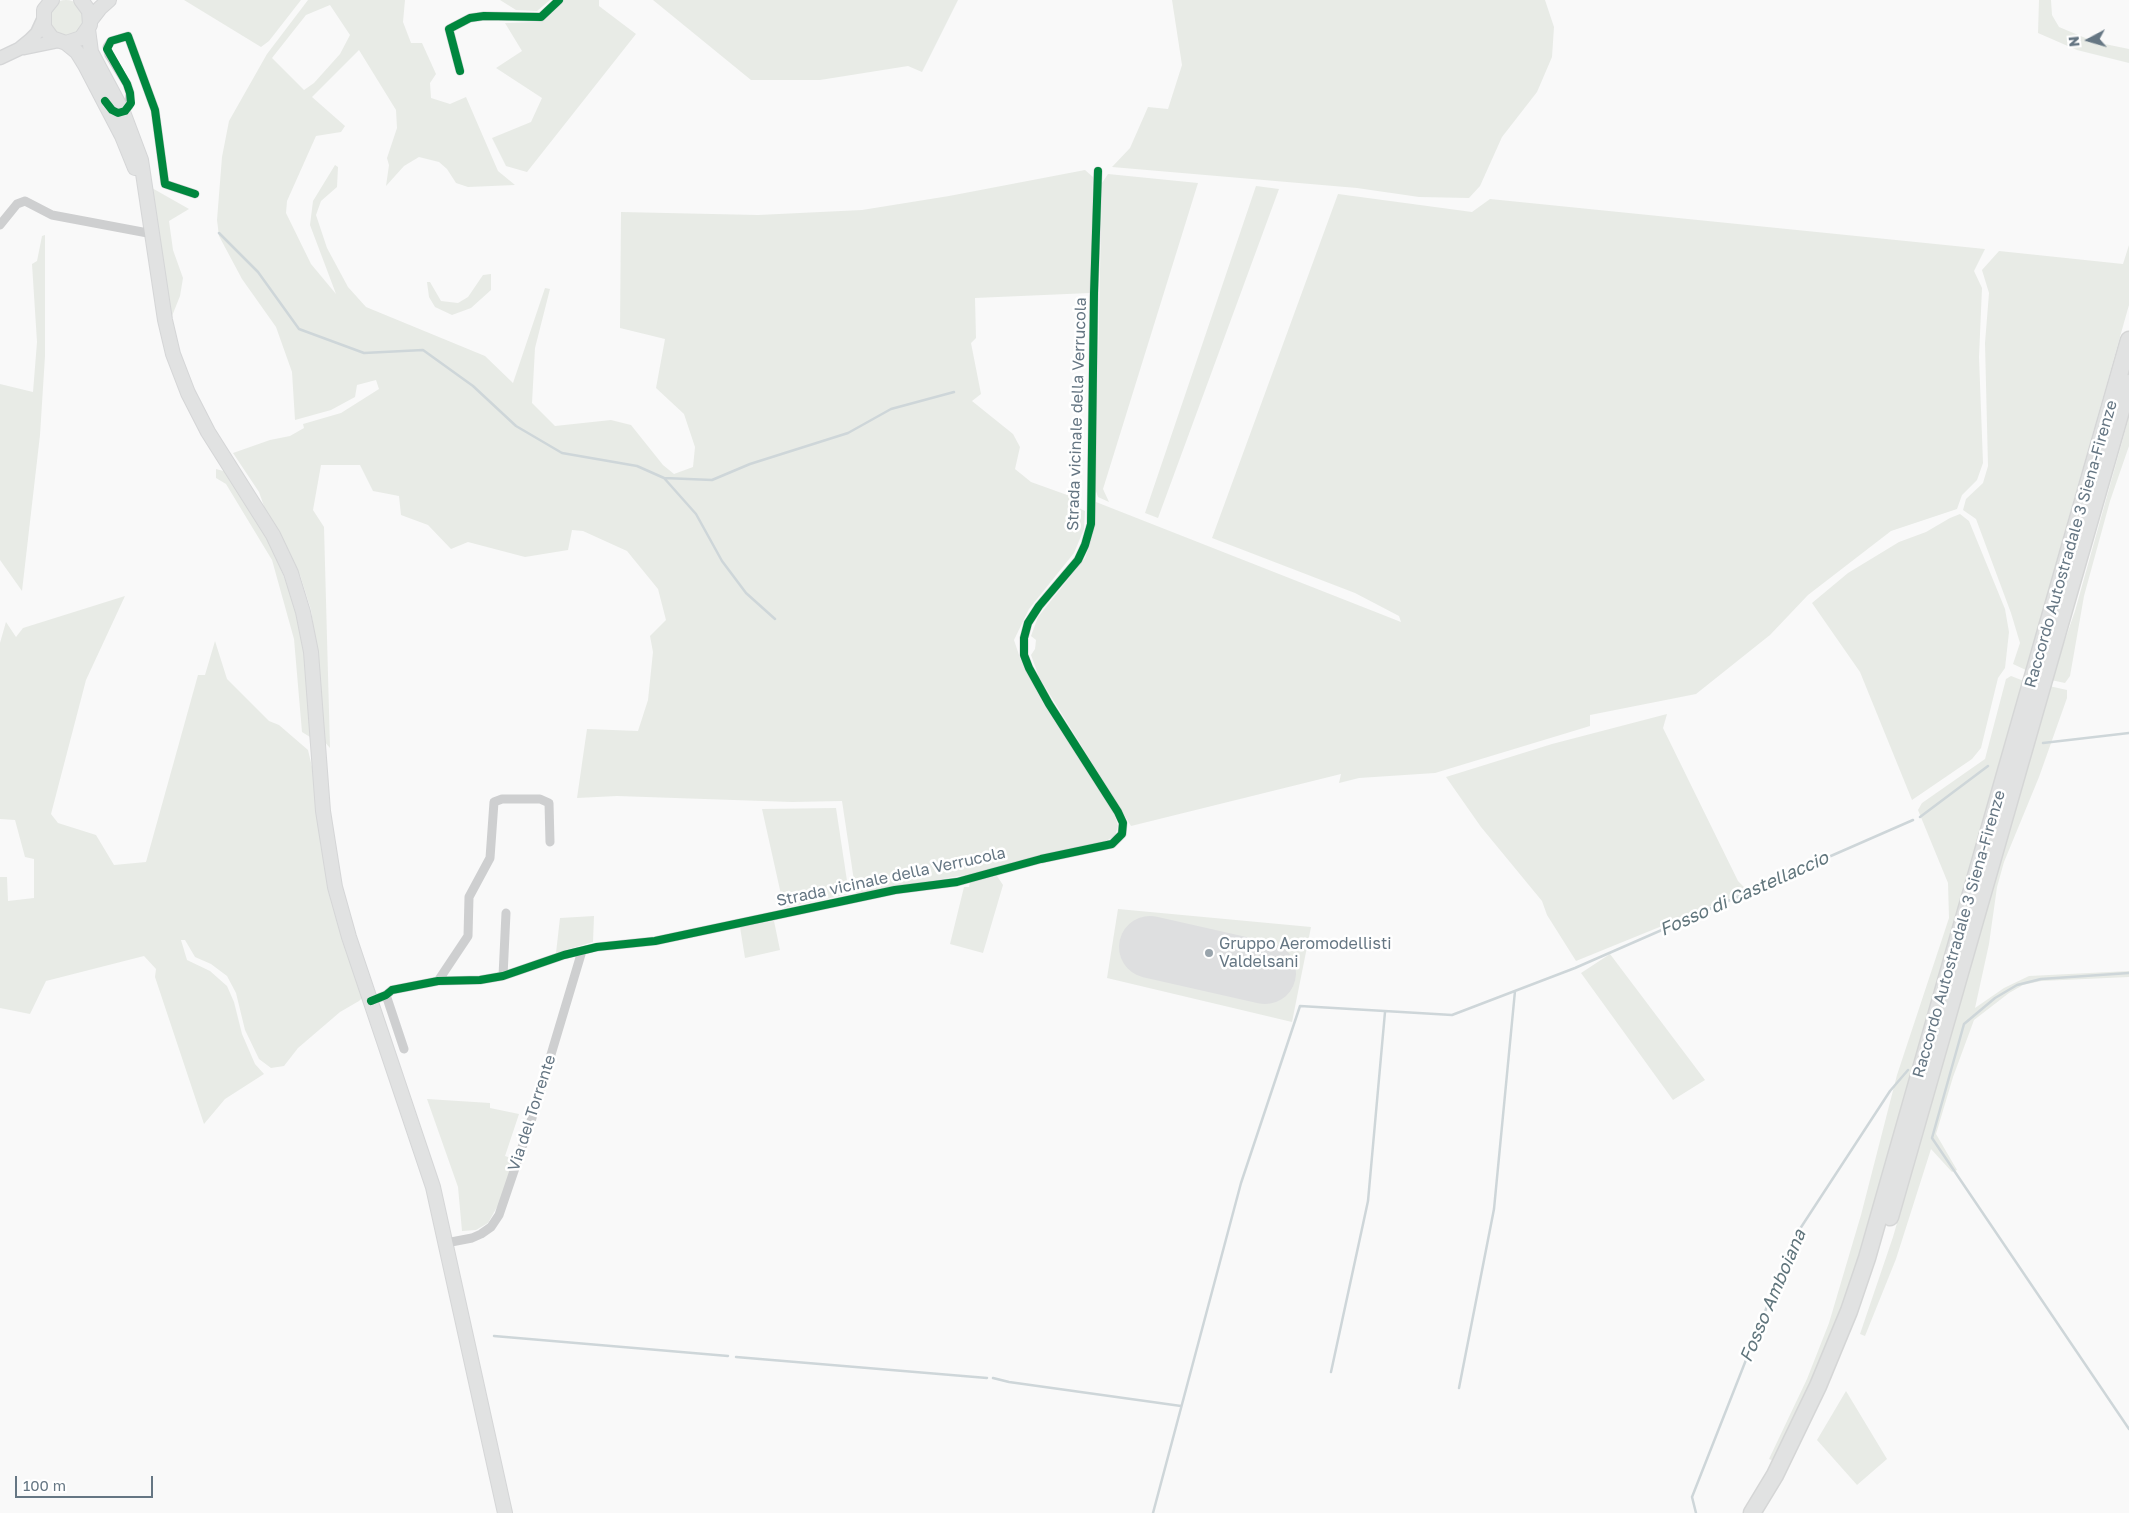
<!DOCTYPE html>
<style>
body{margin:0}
#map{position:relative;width:2129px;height:1513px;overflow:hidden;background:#f9f9f9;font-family:"Golos Text",sans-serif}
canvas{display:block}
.north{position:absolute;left:2064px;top:15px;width:50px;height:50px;-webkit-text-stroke:4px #fff;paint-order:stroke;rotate:264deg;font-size:14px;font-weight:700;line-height:20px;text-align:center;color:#657683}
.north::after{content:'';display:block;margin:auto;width:18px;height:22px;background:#657683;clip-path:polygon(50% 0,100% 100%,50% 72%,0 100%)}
.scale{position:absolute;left:15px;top:1476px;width:138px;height:22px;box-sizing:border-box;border:2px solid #657683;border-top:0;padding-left:6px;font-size:15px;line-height:18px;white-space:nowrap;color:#657683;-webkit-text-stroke:4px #fff;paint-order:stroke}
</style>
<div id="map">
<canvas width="2129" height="1513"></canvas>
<div class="north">N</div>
<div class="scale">100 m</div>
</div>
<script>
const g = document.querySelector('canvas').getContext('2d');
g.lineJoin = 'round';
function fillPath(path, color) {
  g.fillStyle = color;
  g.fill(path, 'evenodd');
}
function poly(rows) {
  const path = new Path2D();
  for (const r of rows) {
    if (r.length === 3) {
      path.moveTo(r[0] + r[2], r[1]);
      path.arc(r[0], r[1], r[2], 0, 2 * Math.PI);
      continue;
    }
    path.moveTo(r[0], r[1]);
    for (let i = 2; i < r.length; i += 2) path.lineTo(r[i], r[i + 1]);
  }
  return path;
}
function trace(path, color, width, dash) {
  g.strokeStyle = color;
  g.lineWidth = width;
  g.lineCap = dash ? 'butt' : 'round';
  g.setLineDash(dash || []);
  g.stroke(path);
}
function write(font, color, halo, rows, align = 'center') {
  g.font = font + ' "Golos Text",sans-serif';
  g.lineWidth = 5;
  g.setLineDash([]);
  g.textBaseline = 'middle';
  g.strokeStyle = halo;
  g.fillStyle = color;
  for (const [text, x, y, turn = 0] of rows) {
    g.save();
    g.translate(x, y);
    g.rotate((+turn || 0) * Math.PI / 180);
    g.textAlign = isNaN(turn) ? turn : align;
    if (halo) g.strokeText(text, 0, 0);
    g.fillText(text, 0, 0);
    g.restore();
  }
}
fillPath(poly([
 [184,0,301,0,269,41,261,47],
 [405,0,403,22,411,43,422,43,436,74,430,83,431,98,450,104,466,97,498,171,515,185,468,187,456,183,447,169,439,162,419,157,404,166,386,186,389,165,387,158,397,128,396,110,359,50,312,97,345,126,341,132,316,136,287,201,286,213,311,264,336,294,310,225,313,201,335,165,338,167,337,187,321,201,316,215,327,248,348,287,366,307,485,356,513,383,545,288,550,289,535,348,532,403,555,426,611,420,631,425,663,465,674,474,693,467,695,447,684,414,656,388,665,339,620,328,621,212,758,215,862,210,949,196,1085,170,1093,177,1090,293,975,298,976,338,971,343,981,394,972,401,1013,434,1020,447,1015,469,1031,482,1081,500,1079,508,1085,511,1084,529,1074,553,1029,609,1014,640,1020,658,1043,703,1114,812,1118,826,1115,836,1104,842,971,874,856,894,842,801,792,802,617,796,577,798,587,729,638,731,648,700,653,652,650,636,666,620,658,589,627,551,583,531,572,530,568,550,525,557,468,542,451,549,428,525,401,515,399,496,373,491,360,465,321,465,313,510,324,527,330,748,323,740,317,653,311,610,300,575,266,512,259,492,233,453,270,440,290,436,304,428,303,424,341,413,379,389,376,380,357,385,355,397,331,410,295,420,292,372,276,327,242,279,219,236,217,220,222,157,229,121,267,54,308,0],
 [330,5,350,35,340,54,314,83,304,90,272,58,306,15],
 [500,0,550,0,537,11,516,10],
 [564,0,599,0,599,6,636,34,527,172,506,166,492,138,531,122,542,98,496,68,522,51,505,23,535,22,543,20],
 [653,0,958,0,922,72,908,66,820,80,751,80],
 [1172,0,1545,0,1554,27,1552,57,1537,92,1502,137,1480,186,1469,198,1419,197,1357,188,1112,167,1130,148,1148,107,1168,109,1182,65],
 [2039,0,2051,0,2052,15,2059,27,2095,42,2129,49,2129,63,2077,50,2038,33],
 [66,18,18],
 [1108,174,1198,183,1103,489,1109,502,1098,497,1095,488,1102,183],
 [1256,186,1279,189,1158,518,1145,513],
 [152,188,189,209,169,221,173,250,183,278,180,296,172,316],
 [1338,194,1472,212,1490,199,1985,249,1974,271,1982,288,1979,357,1983,463,1977,480,1962,495,1957,509,1891,531,1808,595,1770,635,1696,694,1590,715,1590,726,1435,773,1359,778,1339,783,1341,774,1131,826,1039,677,1031,655,1035,649,1036,640,1031,636,1038,617,1085,558,1092,537,1096,502,1401,622,1399,616,1355,593,1212,538],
 [45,235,45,356,40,435,22,591,0,560,0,384,33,392,37,342,32,264,37,261,42,236],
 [2129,245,2129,305,2048,591,2028,671,2013,664,2020,643,2011,613,1976,519,1963,510,1966,499,1983,483,1988,466,1985,343,1989,293,1982,270,1999,251,2123,264],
 [491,274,491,290,471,308,452,315,435,307,429,297,427,282,430,282,441,301,458,303,468,297,483,275],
 [2129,417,2129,446,2110,501,2084,596,2070,676,2065,683,2051,680,2075,611],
 [216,469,227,472,251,511,272,548,289,589,303,640,310,737,302,732,294,639,272,560,226,484,216,478],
 [1960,514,1969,521,2005,609,2009,632,2005,668,1998,678,1981,748,1972,759,1912,800,1860,672,1812,603,1848,573,1899,542,1926,532,1950,518],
 [125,596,86,680,51,814,58,823,96,835,114,865,146,862,198,675,205,675,215,641,227,679,269,721,279,725,308,750,313,771,321,847,335,906,363,997,359,1001,340,1012,298,1048,284,1066,271,1068,259,1059,245,1030,236,993,227,976,211,964,195,957,185,940,181,940,187,960,210,971,227,986,234,1002,242,1034,255,1064,264,1074,225,1099,204,1124,155,977,156,969,144,956,46,981,30,1014,0,1008,0,877,7,877,8,901,34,898,34,859,25,857,15,820,0,819,0,643,6,622,16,637,23,628],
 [2011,676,2024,681,1859,1257,1834,1328,1807,1393,1774,1461,1769,1459,1807,1379,1829,1323,1861,1215,1897,1075,1949,918,1948,883,1918,810,1922,803,1985,759,2006,679],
 [2049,686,2067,690,2067,698,2039,777,2004,862,1997,887,1989,944,1975,1008,2004,988,2029,976,2129,971,2129,977,2041,981,2023,985,2009,993,1974,1020,1953,1077,1936,1134,1957,1170,1952,1172,1931,1149,1896,1259,1865,1336,1860,1334,1893,1237],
 [1667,714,1663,728,1738,881,1748,891,1576,961,1547,915,1542,901,1481,827,1446,777,1552,744],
 [836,808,849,894,784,908,762,809],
 [997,876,1003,885,983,953,950,944,964,887,969,887,970,882],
 [1118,909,1311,927,1292,1022,1107,978],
 [594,916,593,942,556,953,560,918],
 [774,921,780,950,745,958,740,927],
 [1610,954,1705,1080,1673,1100,1581,973],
 [427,1099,490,1103,490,1108,519,1114,505,1156,514,1159,501,1200,488,1223,476,1230,462,1231,458,1187],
 [1846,1391,1887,1459,1857,1485,1817,1440]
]), '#e8ebe6');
trace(poly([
 [219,233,258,272,299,329,364,353,423,350,473,386,516,426,562,453,637,466,664,478,696,514,722,561,746,593,775,619],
 [664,478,712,480,750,464,848,433,891,409,954,392],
 [2043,743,2129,733],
 [1920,817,1988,766],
 [2129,973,2041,979,2017,985,1995,998,1964,1024,1932,1138,2129,1429],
 [494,1336,728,1356],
 [736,1357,987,1378],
 [1331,1372,1368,1201,1385,1012],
 [993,1378,1009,1382,1181,1406],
 [1459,1388,1494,1209,1515,991],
 [1153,1513,1241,1183,1300,1006,1452,1015,1575,968,1913,820],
 [1696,1513,1692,1497,1794,1238,1890,1091,1908,1070]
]), '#ced6d9', 2.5);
trace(poly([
 [1150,947,1265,973]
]), '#dedfe0', 62);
const secondary = poly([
 [24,48,58,41],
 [0,58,19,49,30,40,37,33,43,20]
]);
const primary = poly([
 [52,0,44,10,44,27,52,38,66,43,81,38,90,25,89,11,81,0],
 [90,21,100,8,109,0],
 [88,29,91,52,123,112,141,160,165,320,173,354,188,393,208,432,273,535,291,573,303,612,311,652,323,811,335,887,349,937,433,1187,505,1513],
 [66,43,77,52,85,65,122,136,135,168]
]);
const highway = poly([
 [1890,1217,2129,383],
 [1752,1513,1775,1475,1818,1386,1849,1311,1867,1258,2129,340]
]);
trace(secondary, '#d5d6d7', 15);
trace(primary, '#d5d6d7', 16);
trace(highway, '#d5d6d6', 19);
trace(poly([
 [460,71,449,29,470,18,484,16,541,17,559,0],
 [120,113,129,106,130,93,127,84,109,55,107,47,111,41,128,36,155,110,165,184,195,194],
 [0,225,17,204,25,201,52,215,153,234],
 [503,976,506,913],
 [438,981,468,936,469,897,490,858,494,802,502,799,540,799,549,803,550,842],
 [386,995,404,1049],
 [371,1001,386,995,392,990,438,981,480,980,503,976,564,955,597,947,655,941,895,890,957,882,1041,859,1112,844,1122,834,1123,823,1118,812,1049,704,1029,668,1024,655,1024,638,1028,623,1039,606,1078,560,1085,545,1091,524,1094,293,1098,171],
 [446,1243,472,1238,481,1234,491,1227,499,1215,532,1118,582,951]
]), '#cecfd0', 9);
trace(secondary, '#e1e2e2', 12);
trace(primary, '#e1e2e2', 14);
trace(highway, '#e1e2e2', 16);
trace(poly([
 [460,71,449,29,470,18,484,16,541,17,559,0],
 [105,101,112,110,118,113,125,111,131,103,130,93,127,84,107,49,111,41,128,36,155,110,165,184,195,194],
 [371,1001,386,995,392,990,438,981,480,980,503,976,564,955,597,947,655,941,895,890,957,882,1041,859,1112,844,1122,834,1123,823,1118,812,1049,704,1029,668,1024,655,1024,638,1028,623,1039,606,1078,560,1085,545,1091,524,1094,293,1098,171]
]), '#00873e', 8);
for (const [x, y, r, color] of [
 [1209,953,5,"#99a4ac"]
]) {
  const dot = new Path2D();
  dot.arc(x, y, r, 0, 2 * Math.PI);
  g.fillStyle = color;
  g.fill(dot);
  trace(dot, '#fff', 2);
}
write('16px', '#657683', '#fff', [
 ["Strada vicinale della Verrucola",1077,414,-88],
 ["Raccordo Autostradale 3 Siena-Firenze",2071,544,-74],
 ["Strada vicinale della Verrucola",891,877,-12],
 ["Raccordo Autostradale 3 Siena-Firenze",1959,934,-74],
 ["Via del Torrente",532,1113,-72]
]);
write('16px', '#657683', '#fff', [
 ["Gruppo Aeromodellisti",1219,944],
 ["Valdelsani",1219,962]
], 'left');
write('italic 18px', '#60757c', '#fff', [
 ["Fosso di Castellaccio",1744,894,-24],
 ["Fosso Amboiana",1773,1296,-67]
]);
</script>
